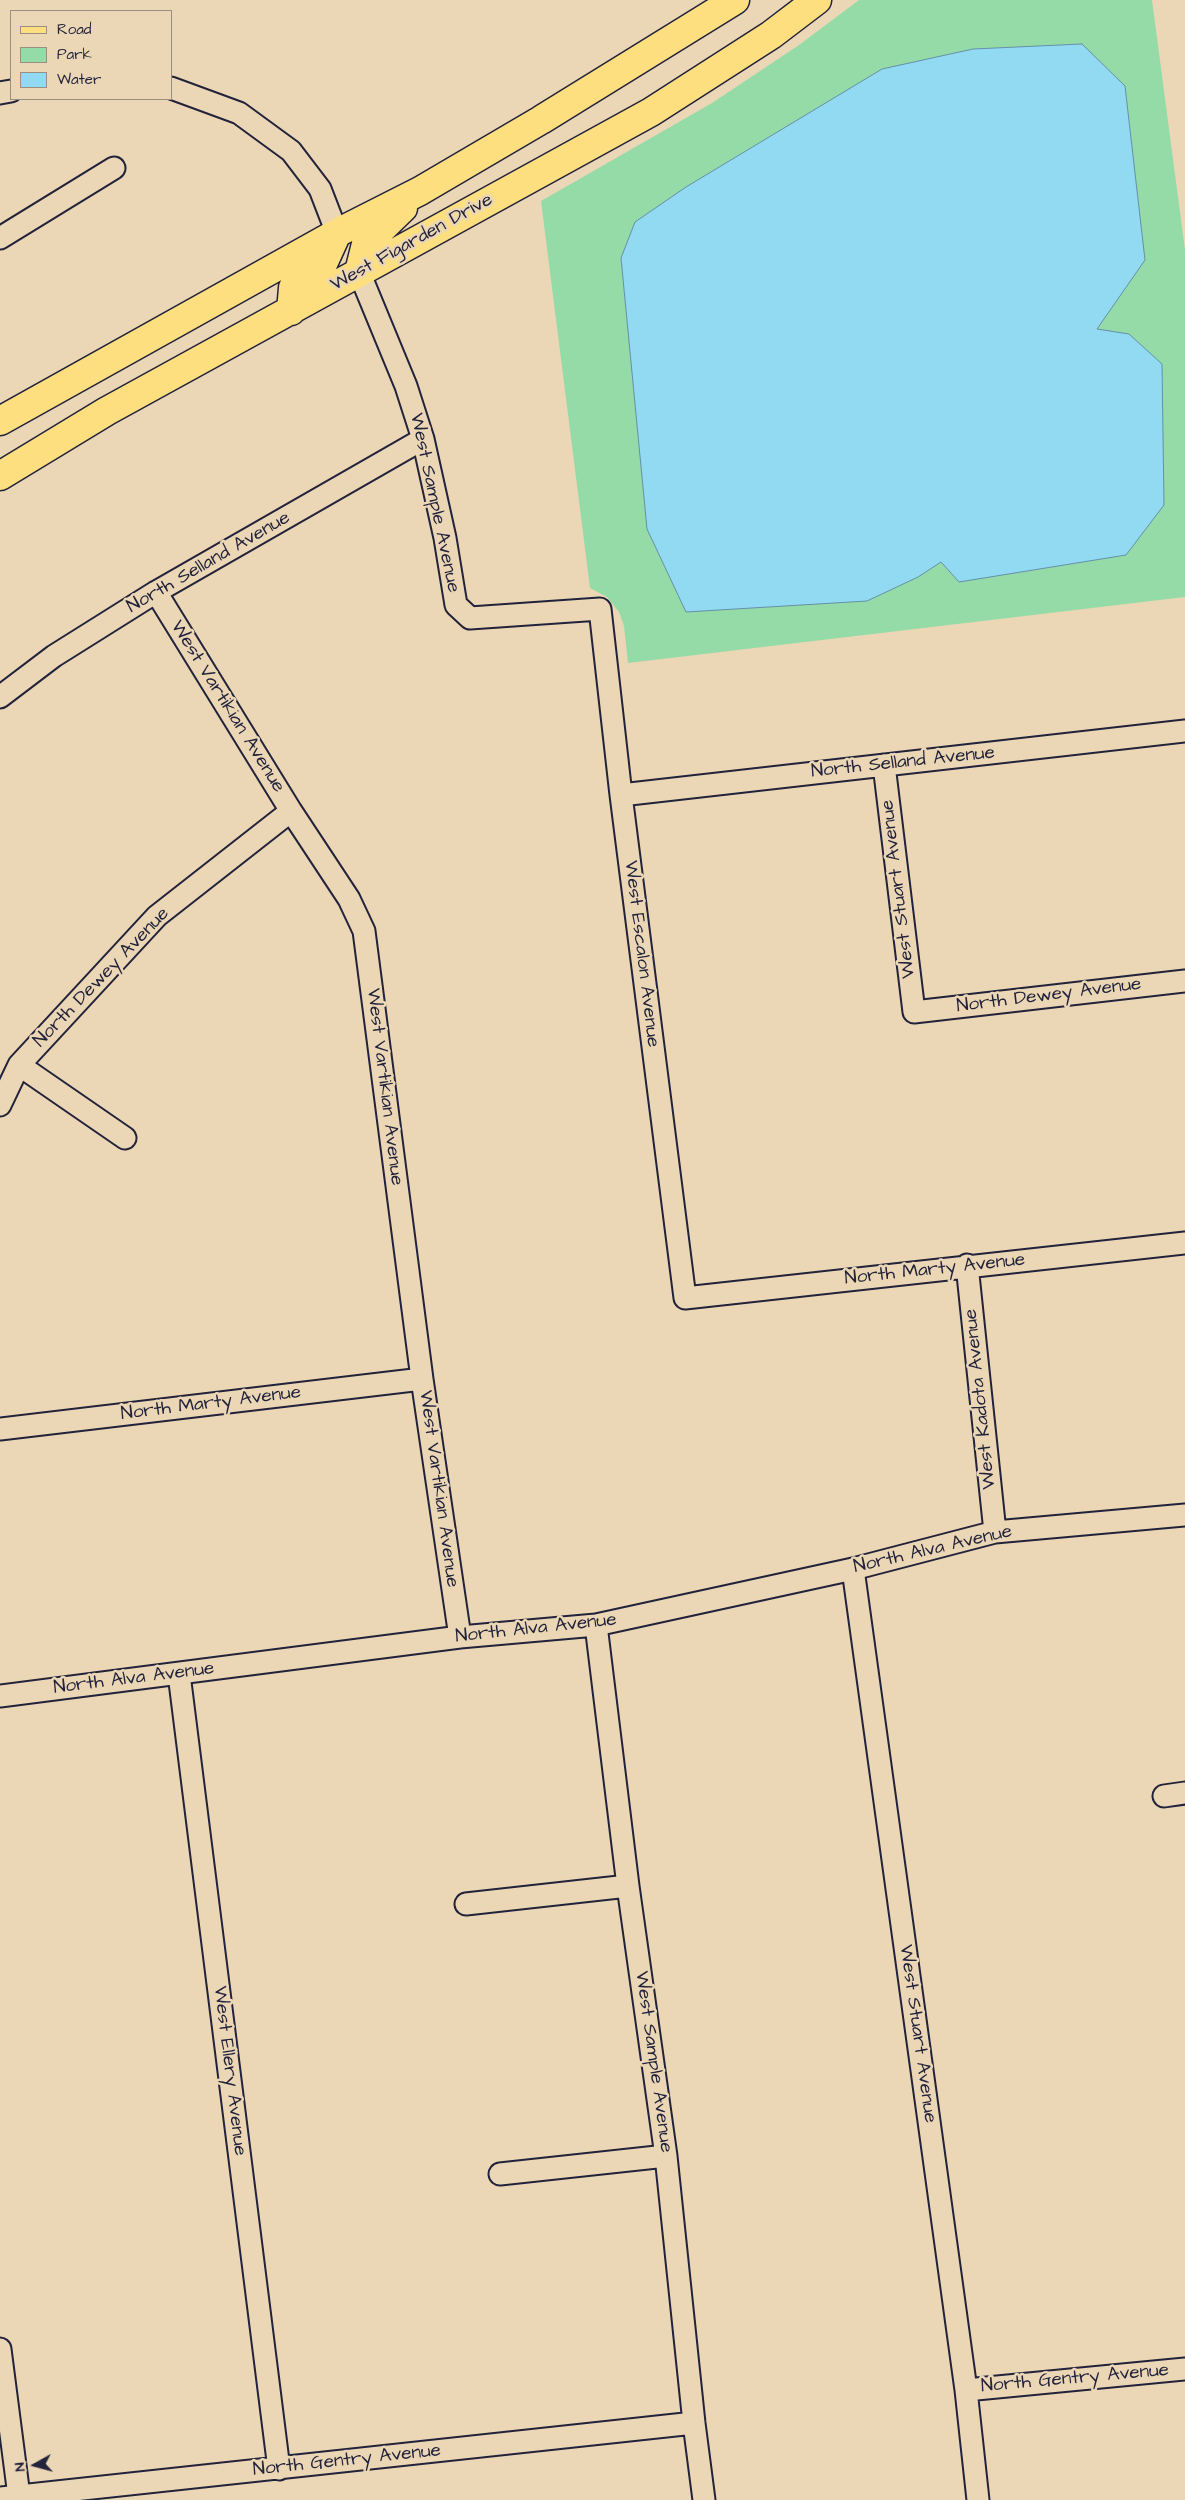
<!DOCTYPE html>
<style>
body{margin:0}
#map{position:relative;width:1185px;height:2500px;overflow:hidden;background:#ebd7b5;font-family:"Architects Daughter",sans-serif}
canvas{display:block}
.legend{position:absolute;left:10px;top:10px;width:162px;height:90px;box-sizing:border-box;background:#ebd7b5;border:1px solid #9b8f84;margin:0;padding:6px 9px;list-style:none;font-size:15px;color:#22223b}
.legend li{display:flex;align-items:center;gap:10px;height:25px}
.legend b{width:25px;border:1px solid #9b8f84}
.north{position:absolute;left:10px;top:2440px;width:50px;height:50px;-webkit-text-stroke:4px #ebd7b5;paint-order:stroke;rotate:263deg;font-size:14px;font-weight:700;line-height:20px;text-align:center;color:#22223b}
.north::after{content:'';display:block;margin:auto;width:18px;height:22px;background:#22223b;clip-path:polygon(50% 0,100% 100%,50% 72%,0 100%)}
</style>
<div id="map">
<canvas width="1185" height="2500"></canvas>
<ul class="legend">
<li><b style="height:6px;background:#fddf80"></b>Road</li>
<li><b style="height:14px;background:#95dba8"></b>Park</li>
<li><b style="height:14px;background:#91daf2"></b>Water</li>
</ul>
<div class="north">N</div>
</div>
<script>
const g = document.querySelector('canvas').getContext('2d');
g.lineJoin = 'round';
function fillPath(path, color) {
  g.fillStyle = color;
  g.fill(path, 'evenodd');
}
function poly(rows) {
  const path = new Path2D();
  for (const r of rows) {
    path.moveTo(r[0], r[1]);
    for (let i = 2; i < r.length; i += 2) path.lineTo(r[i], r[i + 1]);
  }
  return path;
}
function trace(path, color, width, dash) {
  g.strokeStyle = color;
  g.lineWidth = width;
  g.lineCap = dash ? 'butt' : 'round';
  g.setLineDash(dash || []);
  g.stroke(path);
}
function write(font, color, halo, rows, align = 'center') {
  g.font = font + ' "Architects Daughter",sans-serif';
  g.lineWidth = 5;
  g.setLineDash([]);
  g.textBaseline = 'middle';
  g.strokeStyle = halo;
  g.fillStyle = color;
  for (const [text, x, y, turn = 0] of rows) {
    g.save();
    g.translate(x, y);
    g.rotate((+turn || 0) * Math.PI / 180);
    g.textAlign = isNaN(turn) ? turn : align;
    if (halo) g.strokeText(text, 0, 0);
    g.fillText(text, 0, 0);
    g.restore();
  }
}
fillPath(poly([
 [859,0,1152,0,1185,250,1185,597,628,663,624,626,619,612,607,597,590,588,541,201,712,103,799,45]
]), '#95dba8');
const water = poly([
 [1082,44,1125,86,1145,260,1097,329,1129,334,1162,364,1164,505,1126,555,959,582,941,562,918,577,867,601,686,612,647,529,621,258,635,222,686,187,882,69,973,49,1082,44]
]);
fillPath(water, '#91daf2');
trace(water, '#6590a9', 1);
const street = poly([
 [171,88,239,113,291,151,320,189,337,233],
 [0,93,11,91],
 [0,238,114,168],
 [359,272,406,386,423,439,445,538,456,605,470,618,600,609,621,795,685,1298,1185,1243],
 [156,592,291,811,349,899,364,931,422,1379,460,1637],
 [0,697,54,656,156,592,423,439],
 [884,765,914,1012,1185,981],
 [621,795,1185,731],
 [19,1065,125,1138],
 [0,1105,19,1065,157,916,291,811],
 [967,1265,995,1532],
 [0,1429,422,1379],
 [853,1569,966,2390,978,2500],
 [596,1625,628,1886,666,2156,694,2423,704,2500],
 [179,1674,279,2469],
 [0,1696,460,1637,596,1625,853,1569,995,1532,1185,1515],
 [1164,1796,1185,1793],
 [466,1904,628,1886],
 [500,2174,666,2156],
 [0,2349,19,2496],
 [966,2390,1185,2369],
 [0,2498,694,2423]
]);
const primary = poly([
 [359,272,366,244,403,208],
 [291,311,293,288,322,266,337,233],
 [0,421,337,233,420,191,541,120,735,0],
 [0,476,107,411,651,112,771,35,817,0]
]);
trace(street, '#22223b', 25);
trace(primary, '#22223b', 31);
trace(street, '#ebd7b5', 21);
trace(primary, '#fddf80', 28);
write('19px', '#22223b', '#ebd7b5', [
 ["West Figarden Drive",412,243,-29],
 ["West Sample Avenue",434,503,78],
 ["North Selland Avenue",209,563,-30],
 ["West Vartikian Avenue",227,707,58],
 ["North Selland Avenue",903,763,-6],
 ["West Stuart Avenue",899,889,-97],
 ["West Escalon Avenue",641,954,83],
 ["North Dewey Avenue",102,978,-46],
 ["North Dewey Avenue",1049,996,-7],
 ["West Vartikian Avenue",384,1087,83],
 ["North Marty Avenue",935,1270,-6],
 ["West Kadota Avenue",981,1399,-96],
 ["North Marty Avenue",211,1404,-7],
 ["West Vartikian Avenue",438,1489,82],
 ["North Alva Avenue",933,1550,-13],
 ["North Alva Avenue",536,1629,-6],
 ["North Alva Avenue",134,1679,-7],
 ["West Stuart Avenue",917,2034,82],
 ["West Sample Avenue",653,2062,82],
 ["West Ellery Avenue",229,2071,83],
 ["North Gentry Avenue",1075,2379,-5],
 ["North Gentry Avenue",347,2461,-6]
]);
</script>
